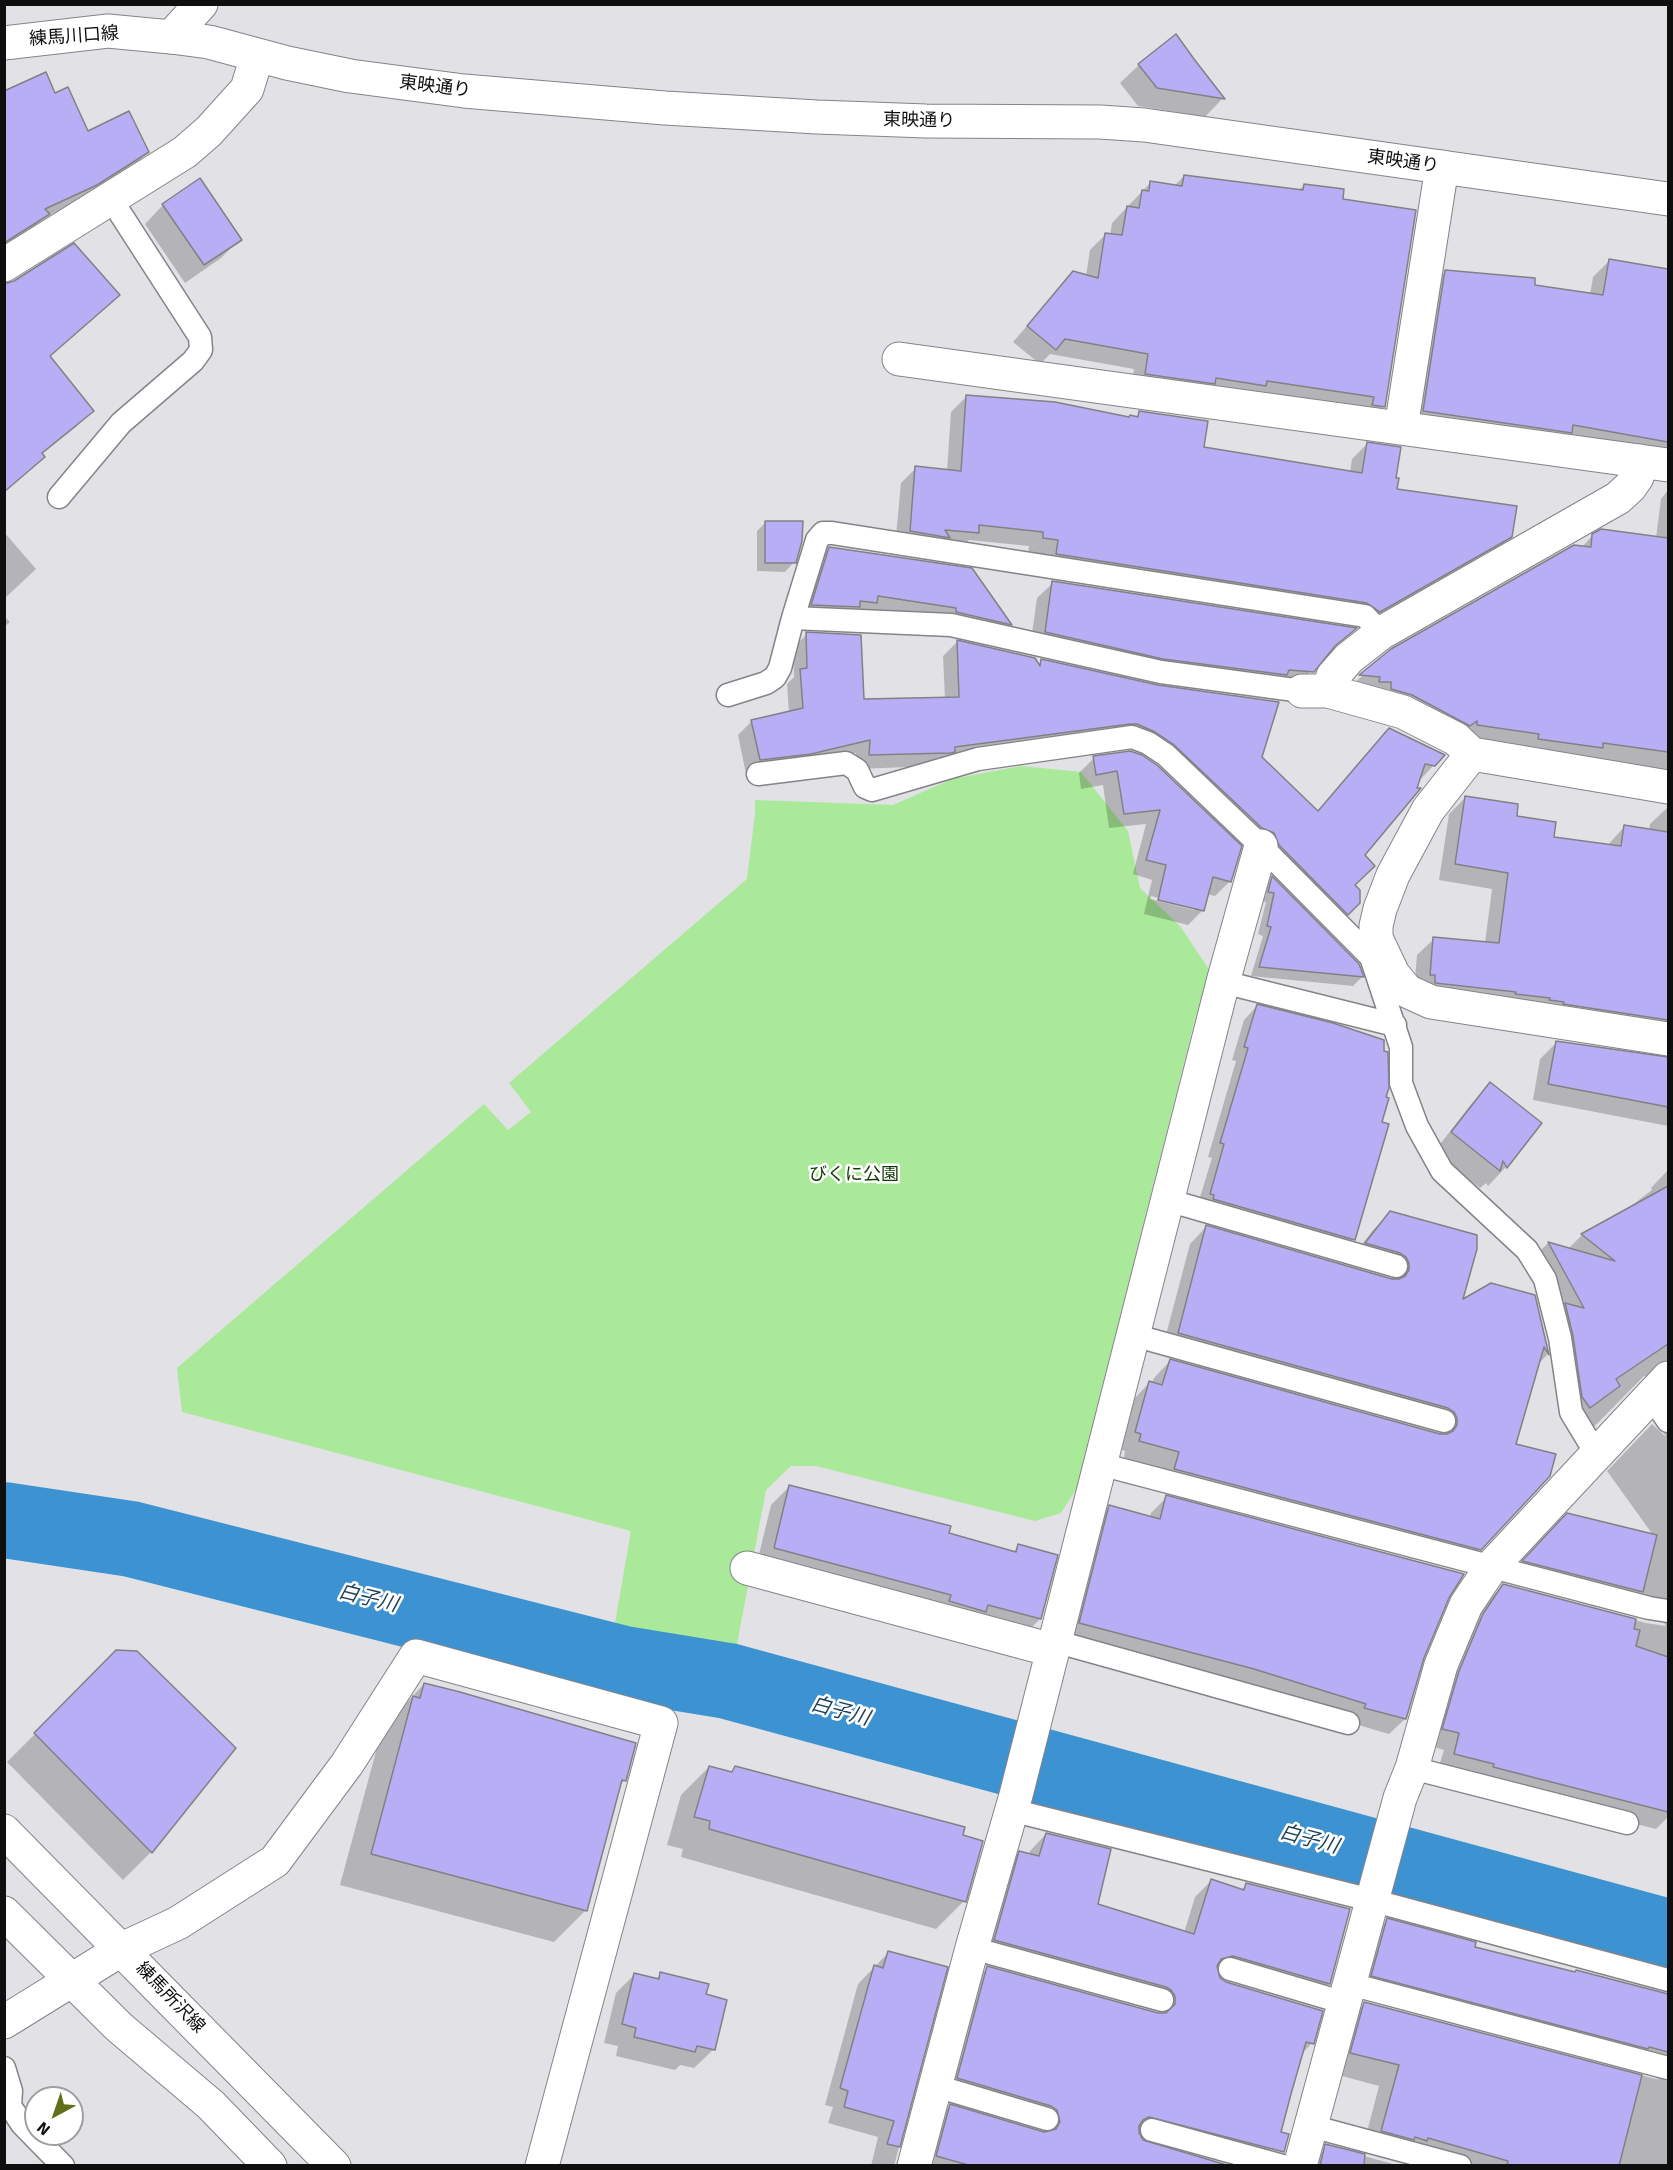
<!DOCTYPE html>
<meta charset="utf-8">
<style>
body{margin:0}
#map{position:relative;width:1673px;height:2170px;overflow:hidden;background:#e2e1e6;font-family:Signika,sans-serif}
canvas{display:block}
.frame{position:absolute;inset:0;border:6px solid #0f0f10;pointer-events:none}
.north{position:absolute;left:24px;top:2086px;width:60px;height:60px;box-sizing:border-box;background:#fff;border:2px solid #9f9f9f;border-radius:50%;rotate:220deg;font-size:16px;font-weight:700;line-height:24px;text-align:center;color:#0f0f10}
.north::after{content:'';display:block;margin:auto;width:21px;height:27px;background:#636f19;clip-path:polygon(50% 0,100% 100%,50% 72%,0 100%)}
</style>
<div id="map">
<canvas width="1673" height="2170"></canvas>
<div class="frame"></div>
<div class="north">N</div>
</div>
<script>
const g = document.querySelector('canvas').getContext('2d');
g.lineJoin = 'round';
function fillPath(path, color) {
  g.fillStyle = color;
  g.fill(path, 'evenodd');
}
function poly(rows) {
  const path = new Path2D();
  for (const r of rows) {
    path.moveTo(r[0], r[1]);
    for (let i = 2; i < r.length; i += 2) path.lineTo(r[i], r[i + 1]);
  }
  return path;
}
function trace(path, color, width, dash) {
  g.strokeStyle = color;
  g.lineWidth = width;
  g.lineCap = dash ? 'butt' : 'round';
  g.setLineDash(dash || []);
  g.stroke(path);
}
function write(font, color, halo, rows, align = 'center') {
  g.font = font + ' Signika,"Noto Sans JP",sans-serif';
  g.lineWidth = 5;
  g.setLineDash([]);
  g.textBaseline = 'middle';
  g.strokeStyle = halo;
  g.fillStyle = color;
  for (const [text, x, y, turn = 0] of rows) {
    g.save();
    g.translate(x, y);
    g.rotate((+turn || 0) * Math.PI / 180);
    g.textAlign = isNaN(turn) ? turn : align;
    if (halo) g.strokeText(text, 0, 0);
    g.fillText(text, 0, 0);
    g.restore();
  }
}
fillPath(poly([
 [1021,766,1081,772,1128,831,1140,888,1180,926,1212,974,1195,1019,1077,1488,1061,1513,1035,1521,816,1466,791,1466,766,1490,734,1660,614,1629,631,1531,182,1412,177,1368,484,1104,508,1130,531,1112,509,1083,747,879,755,814,755,800,893,805,952,779]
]), '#aae999');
fillPath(poly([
 [1139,65,1223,98,1205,117,1138,106,1120,83],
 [4,92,54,95,87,133,148,152,131,168,79,201,43,218,31,230,4,244],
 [1184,176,1298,191,1304,185,1341,201,1384,406,1369,422,1131,389,1134,369,1050,354,1040,364,1013,342,1073,273,1086,276,1090,250,1106,234,1110,235,1112,223,1151,182,1174,186],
 [163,205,240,239,221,258,185,283,145,224],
 [1610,260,1668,270,1668,474,1407,427,1429,289,1445,272,1590,295,1593,277],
 [4,285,118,295,49,357,92,411,76,427,41,455,43,457,4,492],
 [966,397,1129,418,1134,418,1140,413,1202,448,1350,472,1352,459,1367,444,1395,479,1396,490,1511,536,1495,552,1364,626,1042,569,1044,554,1028,553,1029,546,969,540,962,547,895,546,901,483,916,468,947,471,951,412],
 [1668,490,1668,796,1461,741,1345,691,1392,650,1582,547,1593,535,1656,538,1661,499],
 [766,522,794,562,785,572,757,571,757,531],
 [4,532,36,569,4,599],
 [829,549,971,570,1010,625,994,640,796,621,813,566],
 [1053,583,1353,629,1326,654,1296,687,1030,648,1037,598],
 [4,616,10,622,4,627],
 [807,634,863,700,945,699,943,656,957,642,1038,665,1042,661,1261,758,1317,812,1390,729,1434,765,1420,780,1363,855,1353,885,1359,903,1333,928,1139,744,936,766,856,769,856,753,796,767,746,774,738,735,752,721,789,713,787,684,794,677,793,648],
 [1130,752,1230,881,1215,896,1207,894,1203,910,1188,925,1144,914,1152,880,1133,874,1146,824,1109,828,1103,785,1081,789,1079,773,1094,758],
 [1151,896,1194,907,1194,910,1150,899],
 [1466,797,1515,817,1552,839,1607,846,1624,827,1649,830,1650,824,1668,807,1668,1048,1414,991,1417,955,1434,939,1485,943,1492,889,1439,880,1449,814],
 [1272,878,1358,965,1362,977,1353,986,1251,976,1263,936,1258,934,1266,902,1260,901,1263,887],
 [1257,1006,1383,1052,1354,1239,1340,1253,1197,1207,1212,1158,1208,1157,1236,1061,1232,1060,1244,1020],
 [1557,1042,1668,1059,1668,1126,1533,1100,1540,1059],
 [1491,1084,1540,1123,1506,1167,1488,1186,1486,1183,1480,1188,1434,1152,1472,1103],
 [1668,1170,1668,1387,1656,1376,1644,1376,1583,1438,1532,1259,1548,1243,1568,1249,1582,1235,1629,1209,1640,1199,1652,1190,1651,1188],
 [1390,1213,1460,1302,1534,1296,1547,1355,1537,1365,1515,1445,1480,1549,1463,1566,1158,1486,1163,1468,1124,1458,1125,1451,1119,1449,1133,1400,1149,1383,1152,1384,1154,1378,1170,1361,1442,1436,1437,1428,1162,1350,1190,1244,1206,1227,1393,1281,1390,1274,1350,1260,1373,1230],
 [1668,1403,1668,1817,1656,1829,1477,1784,1438,1770,1444,1750,1427,1745,1467,1632,1487,1602,1503,1585,1646,1623,1666,1626,1660,1617,1508,1577,1551,1532,1653,1535,1607,1471,1652,1424,1666,1437,1656,1419],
 [790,1486,1012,1553,1019,1546,1040,1619,1021,1638,756,1567,771,1505],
 [1167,1497,1447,1597,1422,1657,1405,1719,1389,1734,1064,1639,1094,1522,1110,1506,1150,1517,1151,1513],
 [117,1652,234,1748,151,1852,123,1880,7,1762],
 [424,1684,625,1780,618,1787,586,1910,554,1942,340,1885,382,1729],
 [709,1767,730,1773,735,1767,961,1836,964,1901,936,1929,681,1857,683,1849,667,1845,681,1795],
 [1046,1834,1096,1905,1184,1933,1195,1897,1211,1881,1241,1890,1247,1884,1349,1910,1329,1984,1312,2000,1214,1971,1220,1980,1312,2043,1301,2055,1277,2142,1260,2158,1244,2162,1136,2132,1142,2141,1225,2166,922,2166,934,2122,950,2106,1045,2134,1040,2126,941,2094,971,1984,987,1968,1160,2015,1155,2006,978,1956,1004,1869,1020,1852,1029,1855,1030,1851],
 [1387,1920,1473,1948,1668,1995,1668,2166,1415,2166,1362,2151,1379,2086,1331,2073,1344,2024,1365,2003,1660,2080,1651,2075,1352,1996,1367,1940],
 [889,1952,946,1968,894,2166,871,2166,878,2137,828,2123,833,2107,825,2105,858,1984],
 [635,1974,655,1980,661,1974,704,1996,713,2050,694,2068,680,2065,675,2070,616,2056,618,2046,604,2043,616,1993],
 [1328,2146,1400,2166,1309,2166]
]), '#0003');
trace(poly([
 [4,1520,131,1539,624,1664,728,1681,1668,1937]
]), '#3d93d1', 76);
const building = poly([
 [1176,34,1194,59,1225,99,1157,88,1138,64,1176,34],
 [46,72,55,93,68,87,88,131,129,111,149,152,97,185,45,209,50,214,4,243,4,91,46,72],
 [1184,175,1303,190,1304,184,1344,189,1343,199,1416,210,1385,407,1372,405,1374,397,1267,381,1266,386,1216,378,1215,384,1145,374,1148,354,1065,339,1056,350,1027,326,1073,271,1098,278,1105,233,1122,235,1127,206,1139,208,1142,190,1149,191,1150,181,1182,186,1184,175],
 [200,178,242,240,204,265,162,204,200,178],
 [74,243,120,295,50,356,94,411,42,453,45,457,4,492,4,284,14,281,74,243],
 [1609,259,1668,269,1668,442,1573,425,1572,433,1423,411,1445,270,1535,278,1535,285,1603,295,1609,259],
 [966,395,1055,402,1129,417,1130,415,1138,417,1139,411,1208,421,1204,447,1362,473,1367,442,1401,447,1396,478,1399,478,1397,489,1517,506,1512,537,1380,612,1367,603,1056,554,1058,540,1043,538,1043,532,979,525,979,533,945,530,950,538,910,531,915,466,961,471,966,395],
 [765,521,803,521,802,541,796,563,765,563,765,521],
 [1601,529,1668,538,1668,752,1603,743,1603,748,1538,739,1539,734,1477,725,1477,721,1470,726,1412,695,1391,689,1391,682,1379,682,1380,677,1359,675,1391,649,1574,545,1591,547,1592,534,1601,529],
 [829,547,972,568,1012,625,956,612,956,608,878,596,877,603,860,601,860,607,811,605,829,547],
 [1052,581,1357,628,1335,646,1314,672,1289,670,1287,675,1163,659,1045,632,1052,581],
 [806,632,861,635,864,699,959,697,957,640,1035,658,1040,666,1041,659,1158,685,1279,702,1262,757,1318,811,1389,728,1445,755,1435,766,1425,764,1417,788,1421,788,1365,855,1375,866,1355,885,1360,890,1360,903,1348,915,1279,845,1274,833,1262,828,1173,744,1155,732,1137,724,1130,724,955,747,955,752,951,753,869,755,870,740,811,754,760,760,751,720,803,708,800,669,807,668,806,632],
 [1130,751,1142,755,1158,766,1242,846,1231,882,1213,877,1204,911,1158,900,1166,865,1146,860,1160,810,1124,814,1117,771,1096,775,1093,756,1130,751],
 [1465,796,1518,804,1517,816,1556,822,1554,837,1621,846,1624,825,1668,832,1668,1020,1563,1004,1564,1002,1549,1000,1550,998,1515,994,1516,992,1435,983,1435,975,1430,975,1433,937,1499,943,1508,873,1455,864,1465,796],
 [1272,876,1359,964,1364,977,1259,967,1271,927,1267,926,1274,893,1268,892,1272,876],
 [1257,1004,1333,1023,1384,1040,1384,1051,1388,1052,1389,1088,1386,1097,1389,1098,1382,1122,1389,1124,1355,1240,1213,1199,1214,1195,1210,1194,1224,1144,1220,1143,1248,1048,1244,1047,1257,1004],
 [1556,1041,1668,1057,1668,1107,1548,1084,1556,1041],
 [1490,1082,1542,1123,1507,1168,1503,1161,1500,1171,1451,1132,1490,1082],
 [1668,1186,1668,1344,1616,1379,1620,1386,1590,1408,1582,1397,1573,1336,1565,1303,1584,1308,1548,1242,1615,1261,1581,1234,1668,1186],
 [1390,1211,1477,1235,1477,1249,1463,1299,1491,1283,1535,1295,1549,1355,1544,1347,1516,1444,1556,1454,1550,1476,1481,1550,1174,1469,1179,1452,1139,1441,1141,1434,1135,1432,1149,1381,1162,1385,1170,1359,1440,1434,1447,1434,1453,1431,1457,1425,1457,1418,1454,1412,1448,1408,1178,1333,1206,1225,1392,1279,1399,1279,1405,1276,1409,1270,1409,1263,1406,1257,1400,1253,1365,1243,1390,1211],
 [789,1485,951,1526,949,1533,1016,1552,1018,1544,1058,1555,1041,1619,988,1605,986,1612,949,1601,951,1595,774,1548,789,1485],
 [1166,1495,1464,1574,1449,1598,1424,1658,1406,1719,1364,1708,1366,1704,1254,1669,1079,1623,1109,1505,1160,1519,1166,1495],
 [1567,1513,1657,1535,1643,1592,1522,1561,1567,1513],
 [1503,1584,1636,1619,1634,1629,1640,1630,1636,1646,1668,1657,1668,1812,1493,1767,1494,1764,1454,1754,1459,1733,1442,1729,1459,1671,1483,1614,1503,1584],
 [116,1650,137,1651,236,1748,152,1853,34,1733,116,1650],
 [424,1683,460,1692,636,1743,626,1781,622,1780,587,1911,371,1854,413,1696,420,1698,424,1683],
 [709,1766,732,1772,735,1766,965,1827,963,1835,983,1841,966,1902,709,1829,710,1821,694,1817,709,1766],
 [1046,1833,1111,1849,1098,1904,1194,1934,1211,1879,1244,1890,1246,1883,1350,1909,1330,1984,1233,1956,1221,1959,1217,1966,1220,1978,1226,1982,1323,2011,1314,2044,1306,2042,1291,2094,1281,2132,1289,2134,1284,2152,1149,2117,1143,2120,1139,2126,1139,2133,1143,2140,1230,2166,972,2166,936,2156,950,2104,1044,2132,1056,2129,1060,2122,1057,2110,1051,2106,957,2078,987,1966,1158,2013,1166,2013,1175,2004,1175,1996,1171,1990,1166,1987,994,1940,1019,1851,1039,1856,1046,1833],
 [1387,1918,1476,1942,1475,1947,1575,1972,1576,1970,1668,1994,1668,2052,1649,2047,1648,2049,1371,1976,1387,1918],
 [888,1951,948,1967,900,2147,887,2144,894,2121,844,2107,848,2091,840,2088,874,1965,883,1968,888,1951],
 [660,1972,709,1984,706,1994,727,2000,715,2050,697,2046,695,2052,634,2037,636,2028,622,2024,634,1973,659,1979,660,1972],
 [1364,2002,1642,2075,1619,2166,1507,2166,1508,2161,1428,2138,1427,2141,1415,2137,1414,2140,1381,2131,1399,2065,1350,2053,1364,2002],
 [1325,2144,1365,2154,1364,2166,1320,2166,1325,2144]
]);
fillPath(building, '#b8aef5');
trace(building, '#818185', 1.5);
const lane = poly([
 [59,497,121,423,193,361,201,350,200,337,111,199],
 [793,618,951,625,1161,672,1302,691],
 [728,695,766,683,775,677,780,668,793,618,817,540,823,533,832,533,1365,616,1381,633],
 [758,774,846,763,857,770,865,787,872,790,978,759,1132,737,1148,743,1166,755,1261,846,1370,956,1382,951],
 [1371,957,1401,1047,1401,1083,1417,1126,1442,1171,1527,1250,1545,1279,1560,1338,1571,1412,1597,1455],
 [1223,982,1395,1025],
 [1167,1200,1396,1266],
 [1133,1335,1444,1421],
 [1651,1396,1668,1421],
 [1100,1464,1649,1608,1668,1611],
 [1054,1641,1348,1723],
 [1412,1768,1627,1823],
 [1011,1810,1371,1900,1668,1980],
 [972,1948,1162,2000],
 [1230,1969,1345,2003],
 [1350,1984,1668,2068],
 [4,2068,11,2091,10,2106,22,2124,63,2166],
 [936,2086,1047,2119],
 [1311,2126,1460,2166],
 [1152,2130,1283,2166]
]);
const street = poly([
 [4,265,185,152,209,131,247,89,257,56],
 [899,359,1668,465],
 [1401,428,1442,167],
 [1302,691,1328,691,1403,712,1456,739,1472,754,1668,787],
 [1328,691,1333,676,1349,658,1381,633,1618,498,1630,487,1637,477,1640,461],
 [1472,754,1428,810,1393,875,1380,909,1376,926,1376,938,1393,974,1407,991,1431,1002,1668,1039],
 [747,1568,1052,1650],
 [122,1949,178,1923,275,1861,347,1764,416,1656,661,1723,542,2166],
 [914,2166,972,1948,1016,1795,1223,982,1261,846],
 [1300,2166,1400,1798,1412,1768,1441,1665,1466,1605,1492,1566,1668,1378]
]);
const secondary = poly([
 [171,37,209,42,287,63,350,76,464,91,665,108,817,117,926,121,1100,122,1144,125,1668,199],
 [4,2022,122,1949]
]);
const primary = poly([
 [4,43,108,31,171,37,201,4],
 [4,1831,334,2166],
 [4,1913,119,2027,211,2105,270,2166]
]);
trace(lane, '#858388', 25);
trace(street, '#858388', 35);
trace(secondary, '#858388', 35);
trace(primary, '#858388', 35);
trace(lane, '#fff', 22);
trace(street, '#fff', 33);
trace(secondary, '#fff', 33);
trace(primary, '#fff', 33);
write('18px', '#0f0f10', '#fff', [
 ["練馬川口線",74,37,-4],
 ["東映通り",435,87,7],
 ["東映通り",919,121,1],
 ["東映通り",1403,162,8],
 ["練馬所沢線",170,1998,46]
]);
write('18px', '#103903', '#fff', [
 ["びくに公園",854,1175]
]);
write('italic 20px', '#1a3e58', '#fff', [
 ["白子川",368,1599,14],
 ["白子川",840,1712,15],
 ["白子川",1309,1840,15]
]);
</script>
